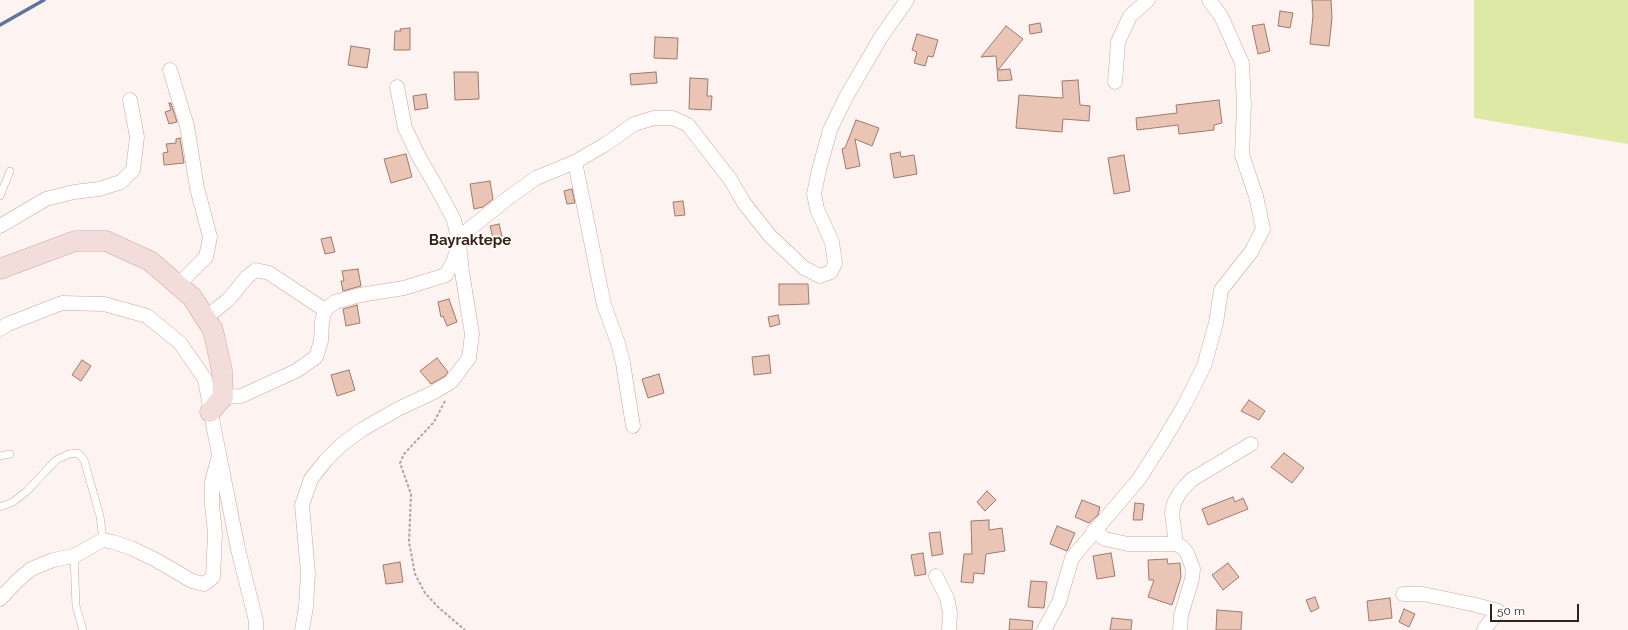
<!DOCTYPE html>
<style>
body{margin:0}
#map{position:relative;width:1628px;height:630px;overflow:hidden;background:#fdf4f1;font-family:Raleway,sans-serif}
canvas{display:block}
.scale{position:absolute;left:1490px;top:604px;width:89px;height:18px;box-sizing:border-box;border:2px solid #30221c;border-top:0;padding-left:5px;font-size:12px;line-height:14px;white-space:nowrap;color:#30221c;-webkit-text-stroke:3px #fff;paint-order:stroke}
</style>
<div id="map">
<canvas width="1628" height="630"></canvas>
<div class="scale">50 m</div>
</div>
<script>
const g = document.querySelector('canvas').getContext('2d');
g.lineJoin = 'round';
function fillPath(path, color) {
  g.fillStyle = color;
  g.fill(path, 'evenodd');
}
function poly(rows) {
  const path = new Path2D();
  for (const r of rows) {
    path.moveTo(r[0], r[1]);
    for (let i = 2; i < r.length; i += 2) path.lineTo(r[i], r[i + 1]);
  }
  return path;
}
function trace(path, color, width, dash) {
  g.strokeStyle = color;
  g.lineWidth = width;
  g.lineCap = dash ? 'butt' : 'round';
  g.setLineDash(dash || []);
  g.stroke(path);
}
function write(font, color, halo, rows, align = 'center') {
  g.font = font + ' Raleway,sans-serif';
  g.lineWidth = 3.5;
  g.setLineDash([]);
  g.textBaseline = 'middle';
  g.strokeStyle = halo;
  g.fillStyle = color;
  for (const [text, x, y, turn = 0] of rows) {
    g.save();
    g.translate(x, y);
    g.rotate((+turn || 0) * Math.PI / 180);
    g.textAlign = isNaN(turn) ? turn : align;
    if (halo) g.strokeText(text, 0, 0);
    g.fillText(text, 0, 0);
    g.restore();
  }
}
fillPath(poly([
 [1474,0,1628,0,1628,144,1474,118]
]), '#dee9a6');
trace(poly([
 [0,25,44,0]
]), '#6173a0', 3.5);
const building = poly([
 [1312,0,1331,0,1332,18,1329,46,1310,44,1313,16,1312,0],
 [1280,11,1293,13,1290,28,1278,26,1280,11],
 [1040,23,1042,32,1030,34,1029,25,1040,23],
 [1264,24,1270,51,1258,54,1252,26,1264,24],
 [1006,26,1023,39,998,70,1010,69,1012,80,998,81,996,56,981,57,1006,26],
 [410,28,410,50,394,50,395,31,401,31,400,29,410,28],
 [917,34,938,40,933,57,928,56,925,66,914,63,917,52,912,50,917,34],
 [655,37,678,38,677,59,654,58,655,37],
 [351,46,370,49,367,68,348,65,351,46],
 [454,72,478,72,479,99,455,100,454,72],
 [656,72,657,83,631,85,630,74,656,72],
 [690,78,708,79,707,96,712,96,711,110,689,109,690,78],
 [1078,80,1080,105,1090,106,1089,121,1063,119,1062,132,1016,128,1019,95,1063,98,1062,81,1078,80],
 [426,94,428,108,415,110,413,96,426,94],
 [1219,100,1222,123,1214,125,1214,130,1179,134,1178,125,1137,130,1136,118,1177,113,1176,105,1219,100],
 [169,103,171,103,177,122,169,124,165,112,171,110,169,103],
 [856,120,879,128,872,146,855,139,860,166,846,169,842,149,845,148,856,120],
 [180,138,184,163,164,165,163,153,168,152,166,144,176,143,176,139,180,138],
 [900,152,901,157,914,155,917,174,894,178,890,154,900,152],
 [406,154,412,177,391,183,384,159,406,154],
 [1124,155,1130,191,1114,194,1108,158,1124,155],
 [490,181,493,199,483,207,474,209,470,184,490,181],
 [572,189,575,203,567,204,564,191,572,189],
 [683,201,685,215,675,216,673,202,683,201],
 [499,224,504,244,495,246,490,226,499,224],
 [331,237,335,252,325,254,321,239,331,237],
 [358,269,361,286,343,291,341,281,344,281,342,271,358,269],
 [779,284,808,284,809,304,779,305,779,284],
 [449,299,457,322,447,326,443,316,441,317,438,302,449,299],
 [357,305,360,323,346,326,343,309,357,305],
 [778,315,780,324,770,327,768,317,778,315],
 [769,355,771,373,754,375,752,357,769,355],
 [437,358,448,372,445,376,431,384,420,371,437,358],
 [82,360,91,366,81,381,72,375,82,360],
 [349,370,355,390,337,396,331,375,349,370],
 [659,374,664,393,648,398,642,379,659,374],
 [1249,400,1265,411,1259,420,1241,411,1249,400],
 [1284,453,1304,468,1292,483,1271,467,1284,453],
 [987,491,996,500,985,511,977,502,987,491],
 [1233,497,1235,502,1243,498,1248,509,1208,525,1202,509,1233,497],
 [1082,500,1100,507,1098,515,1089,523,1075,517,1082,500],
 [1135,503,1144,504,1142,520,1133,520,1135,503],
 [989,520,989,530,1002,528,1005,551,986,554,984,574,974,573,973,583,961,582,964,554,972,554,971,521,989,520],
 [1057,526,1075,533,1067,551,1050,544,1057,526],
 [940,532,943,554,932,556,929,533,940,532],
 [923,553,926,574,915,576,911,555,923,553],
 [1111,553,1115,576,1097,579,1093,556,1111,553],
 [1167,559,1168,564,1180,563,1181,577,1172,605,1148,597,1154,580,1149,580,1148,560,1167,559],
 [400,562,403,582,386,584,383,565,400,562],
 [1228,563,1239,577,1223,590,1212,575,1228,563],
 [1031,581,1047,582,1044,608,1028,607,1031,581],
 [1315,597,1319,608,1311,612,1306,600,1315,597],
 [1390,598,1392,618,1369,621,1367,601,1390,598],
 [1404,609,1415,614,1409,627,1399,622,1404,609],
 [1217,610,1242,612,1241,630,1216,630,1217,610],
 [1112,618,1132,620,1131,630,1110,630,1112,618],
 [1010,619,1033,621,1032,630,1009,630,1010,619]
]);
fillPath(building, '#eac4b4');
trace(building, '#9d7a6c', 1);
const lane = poly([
 [0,196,10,171],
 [0,456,10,454],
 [0,507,13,502,27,491,56,460,69,454,78,453,84,460,100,516,103,540],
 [74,556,76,606,83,630]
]);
const street = poly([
 [170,70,187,126,197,188,210,237,206,257,178,285],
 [1115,82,1118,42,1130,16,1148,0],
 [575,162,604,305,618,343,623,363,633,426],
 [0,226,46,199,74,192,99,189,121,182,133,170,137,137,130,100],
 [205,318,228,300,247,277,256,270,269,273,325,310],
 [0,329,8,324,62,303,104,304,147,316,180,343,205,379,213,424,238,549,256,621,256,630],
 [223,397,241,396,296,371,316,357,321,341,322,322,325,310,335,302,360,295,404,288,446,275,454,260,459,243,467,231,508,198,536,178,575,162,606,144,634,124,654,118,673,118,688,125,730,179,744,203,770,236,804,268,820,276,831,272,835,263,832,242,817,209,814,194,819,170,830,130,846,97,881,37,907,0],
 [1094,530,1105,539,1128,544,1176,544,1182,547,1187,553,1193,569,1192,579,1181,615,1180,630],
 [1176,544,1172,513,1174,503,1180,492,1191,480,1251,444],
 [936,576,947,598,950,613,949,630],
 [1403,594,1423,594,1476,605,1498,611,1484,630],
 [0,599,17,581,31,569,53,560,74,556,103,540,113,542,131,548,156,560,192,581,204,584,213,577,215,533,212,505,212,482,218,459],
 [302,630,306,607,308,573,302,505,311,479,326,460,341,445,363,429,398,409,432,393,451,382,469,358,472,334,462,272,459,243,454,220,437,188,419,157,405,128,397,87],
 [1044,630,1059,602,1072,558,1139,479,1162,443,1185,404,1204,366,1216,323,1221,290,1251,252,1263,229,1256,196,1242,155,1244,105,1242,63,1221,16,1209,0]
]);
const secondary = poly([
 [0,269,75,241,106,241,150,261,192,297,213,330,222,371,223,397,210,412]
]);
trace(lane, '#cca798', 8);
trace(street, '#cca798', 15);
trace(secondary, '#cca798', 21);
trace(poly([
 [445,401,434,422,404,454,400,463,411,494,409,542,415,574,425,593,438,607,465,630]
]), '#aea49f', 2, [3, 2]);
trace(lane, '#fff', 7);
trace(street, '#fff', 14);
trace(secondary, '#f3ddda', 20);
write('bold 15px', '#3d2115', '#fff', [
 ["Bayraktepe",470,240]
]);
</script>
